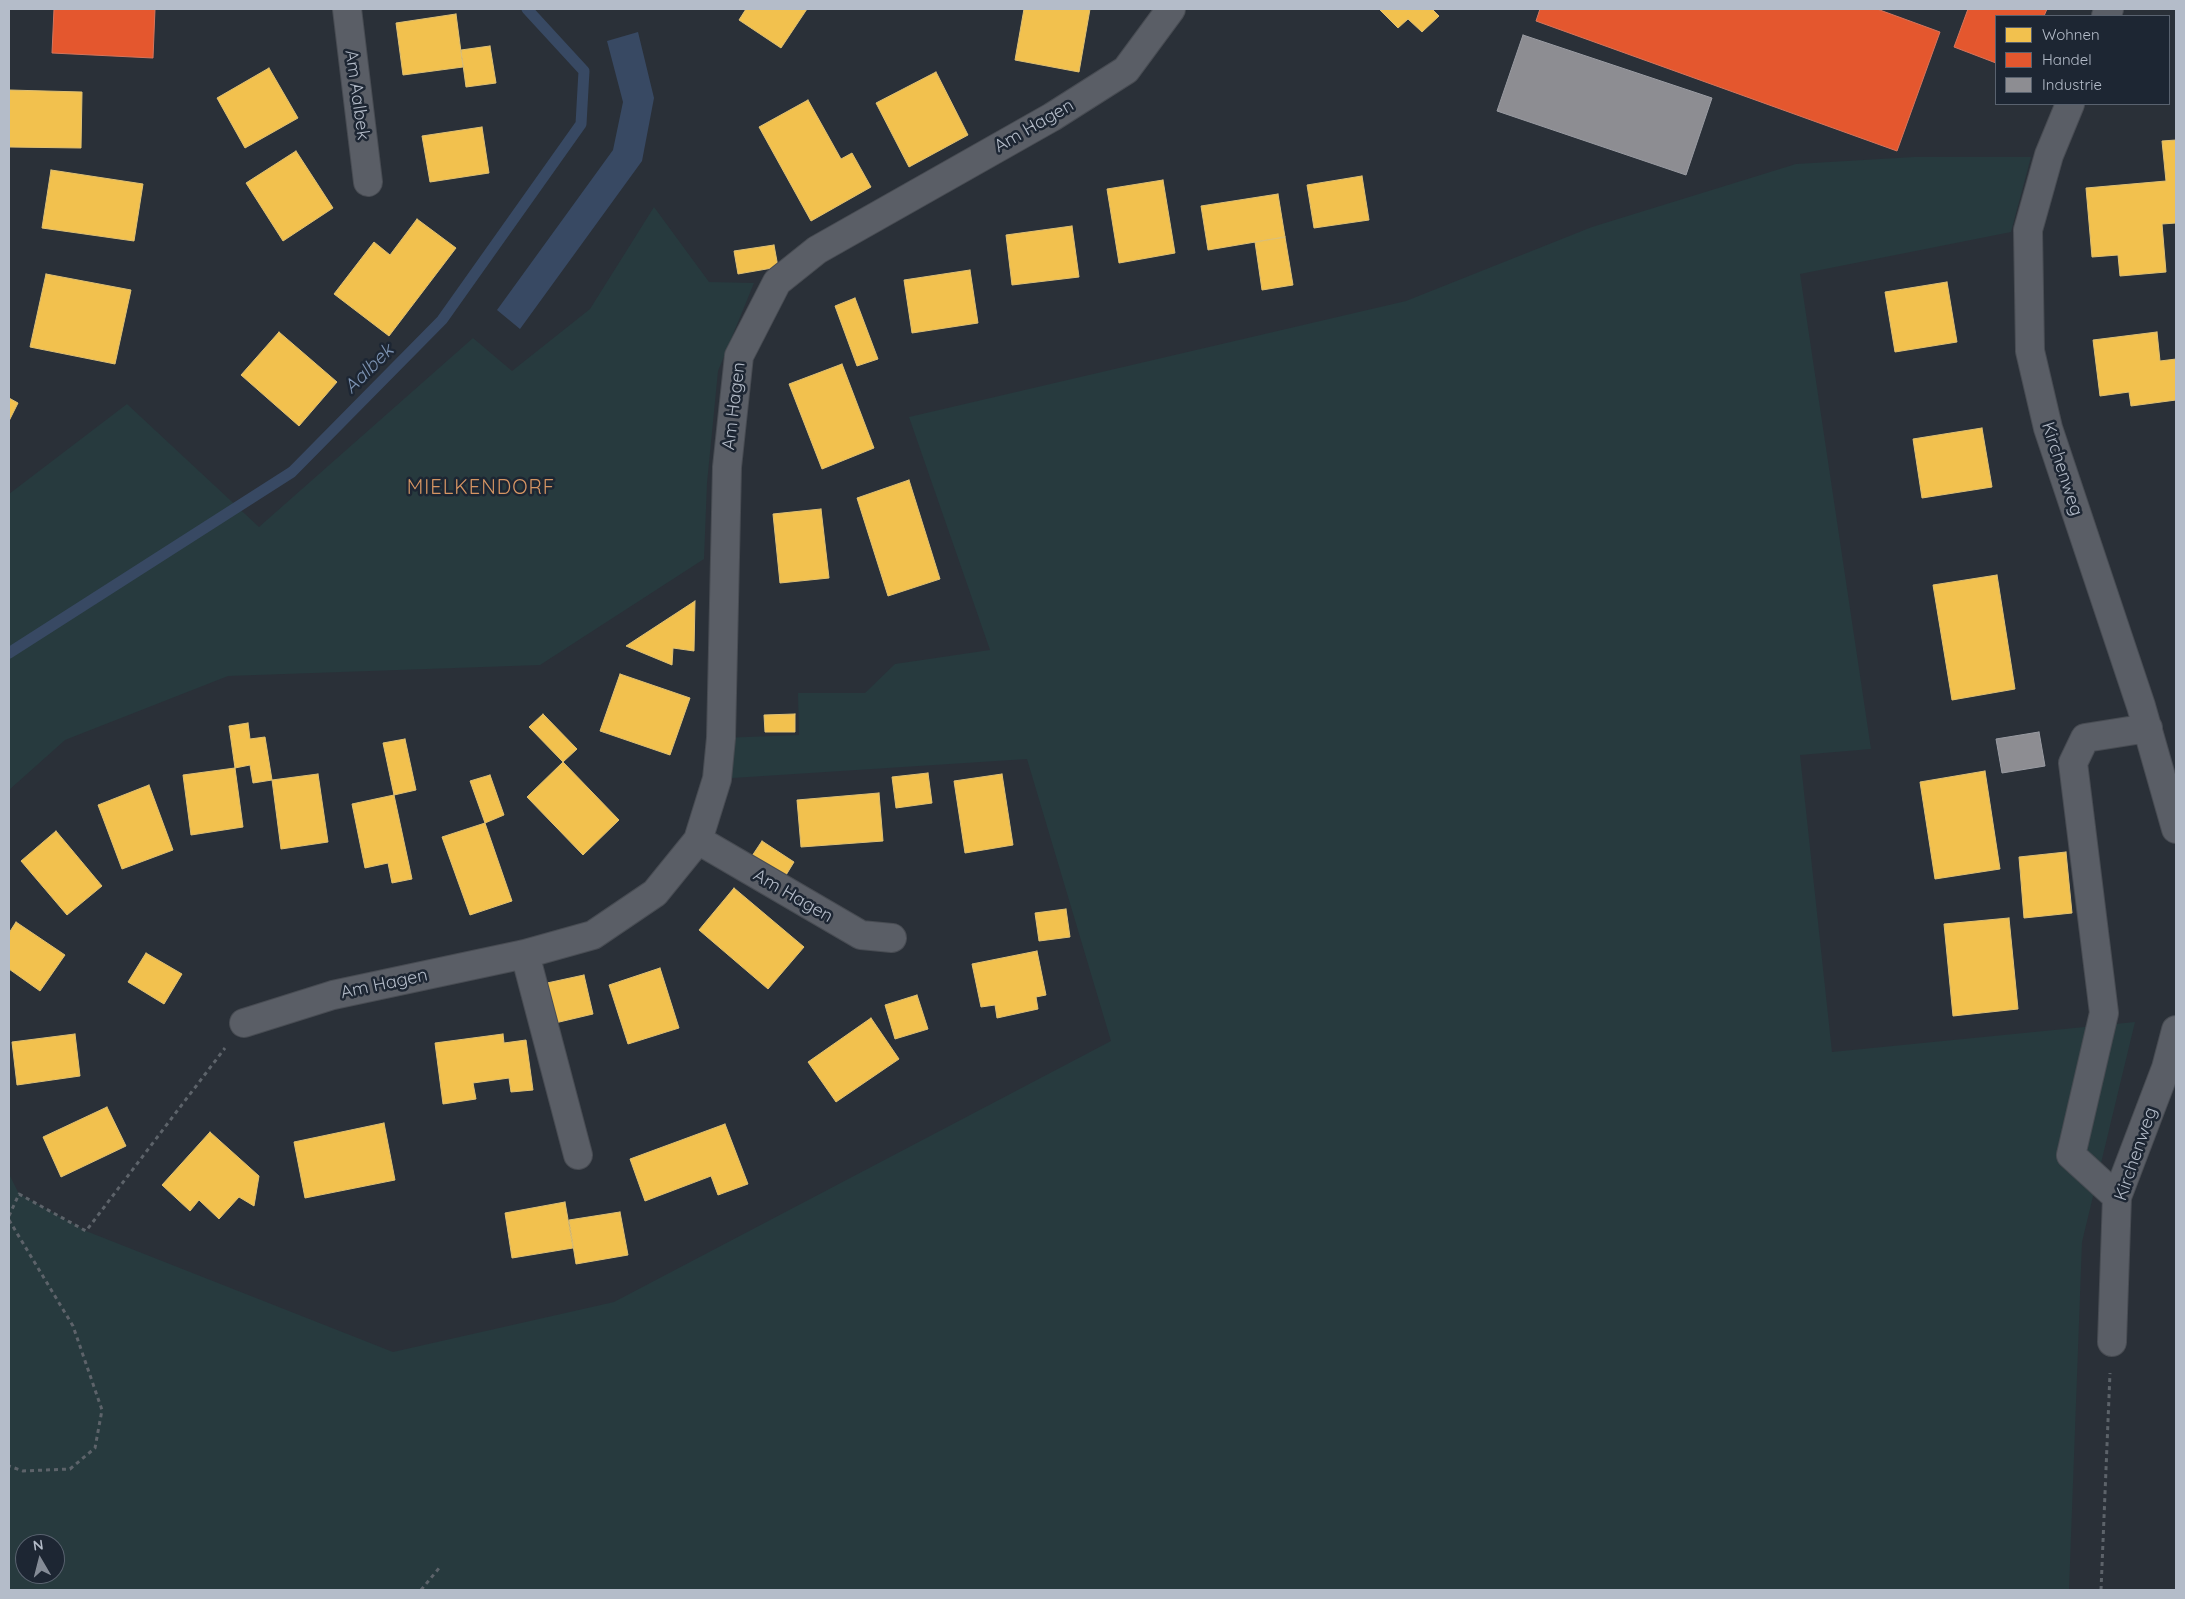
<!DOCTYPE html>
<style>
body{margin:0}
#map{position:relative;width:2185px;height:1599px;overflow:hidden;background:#2a3038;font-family:Quicksand,sans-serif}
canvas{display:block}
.frame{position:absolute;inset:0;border:10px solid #b4bcc9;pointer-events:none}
.legend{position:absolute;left:1995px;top:15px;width:175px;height:90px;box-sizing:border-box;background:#1d2633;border:1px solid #59626f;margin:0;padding:6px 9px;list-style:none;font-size:15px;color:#b4bcc9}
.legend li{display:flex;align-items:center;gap:10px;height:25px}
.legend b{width:25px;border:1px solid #59626f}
.north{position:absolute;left:15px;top:1534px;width:50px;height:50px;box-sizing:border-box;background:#1d2633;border:1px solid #59626f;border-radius:50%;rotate:352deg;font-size:14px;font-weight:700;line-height:20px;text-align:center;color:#b4bcc9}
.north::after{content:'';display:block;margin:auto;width:18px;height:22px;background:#848b96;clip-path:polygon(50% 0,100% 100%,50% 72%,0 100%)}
</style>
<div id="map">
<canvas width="2185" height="1599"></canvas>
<div class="frame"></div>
<ul class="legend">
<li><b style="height:14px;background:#f2c14e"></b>Wohnen</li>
<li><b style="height:14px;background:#e4572e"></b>Handel</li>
<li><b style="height:14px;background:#8d8d92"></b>Industrie</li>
</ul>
<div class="north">N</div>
</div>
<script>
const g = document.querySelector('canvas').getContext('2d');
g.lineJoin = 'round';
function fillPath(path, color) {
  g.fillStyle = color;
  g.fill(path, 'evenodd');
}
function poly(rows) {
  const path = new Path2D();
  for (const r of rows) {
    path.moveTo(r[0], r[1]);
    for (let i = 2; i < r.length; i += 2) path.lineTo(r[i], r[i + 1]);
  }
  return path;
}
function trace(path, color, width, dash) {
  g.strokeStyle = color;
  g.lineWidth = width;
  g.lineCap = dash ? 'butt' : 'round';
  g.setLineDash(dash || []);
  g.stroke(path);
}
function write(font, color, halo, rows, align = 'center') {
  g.font = font + ' Quicksand,sans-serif';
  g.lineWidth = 5;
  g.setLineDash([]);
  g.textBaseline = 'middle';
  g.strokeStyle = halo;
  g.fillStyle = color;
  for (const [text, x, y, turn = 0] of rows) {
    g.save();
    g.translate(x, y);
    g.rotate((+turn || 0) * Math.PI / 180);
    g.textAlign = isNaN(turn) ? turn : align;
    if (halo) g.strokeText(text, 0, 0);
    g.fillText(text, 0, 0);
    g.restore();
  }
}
fillPath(poly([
 [1914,157,2031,157,2011,232,1800,274,1871,749,1800,755,1832,1052,2135,1022,2082,1242,2069,1590,9,1590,9,1174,19,1194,86,1231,393,1352,614,1302,1111,1041,1027,759,717,779,721,738,799,735,798,693,865,693,895,664,990,650,909,417,1406,301,1592,227,1796,164],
 [25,1544,55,1544,55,1574,25,1574],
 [654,207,709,282,754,283,718,371,707,483,704,559,540,665,228,676,65,740,9,790,9,494,127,404,259,527,473,338,512,371,590,309]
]), '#273a3e');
fillPath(poly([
 [638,32,654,98,642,161,520,329,497,310,613,150,623,102,607,41]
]), '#384963');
const homes = poly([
 [746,9,807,9,781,48,739,20,746,9],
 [1024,9,1090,9,1079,72,1015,60,1024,9],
 [1379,9,1432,9,1439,16,1422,32,1408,19,1398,28,1379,9],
 [456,14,463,67,403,75,396,23,456,14],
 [490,46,496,83,466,87,461,50,490,46],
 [269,68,298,118,245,148,217,98,269,68],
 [936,72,968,135,909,167,876,103,936,72],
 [9,90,82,92,81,148,9,147,9,90],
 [808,100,841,159,852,153,871,187,811,221,759,127,808,100],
 [482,127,489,173,430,182,422,136,482,127],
 [2176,140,2176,223,2162,224,2166,272,2120,276,2118,255,2092,257,2086,188,2166,181,2162,141,2176,140],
 [296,151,333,208,283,241,246,183,296,151],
 [51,170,143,184,134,241,42,228,51,170],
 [1362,176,1369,220,1314,228,1307,185,1362,176],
 [1163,180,1175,253,1119,263,1107,189,1163,180],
 [1278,194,1285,237,1208,250,1201,206,1278,194],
 [417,219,456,248,389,336,334,294,374,242,390,255,417,219],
 [1072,226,1079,277,1012,285,1006,235,1072,226],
 [1285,237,1293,285,1262,290,1255,242,1285,237],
 [774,245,778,267,738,274,734,251,774,245],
 [970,270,978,323,912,333,904,280,970,270],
 [46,274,131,290,115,364,30,347,46,274],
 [1947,282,1957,342,1895,352,1885,292,1947,282],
 [855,298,878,359,857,366,835,306,855,298],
 [279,332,337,382,299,426,241,375,279,332],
 [2157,332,2160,361,2176,359,2176,400,2131,406,2129,392,2100,396,2093,340,2157,332],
 [842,364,874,448,822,469,789,384,842,364],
 [9,398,18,403,9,421,9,398],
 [1982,428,1992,487,1922,498,1913,439,1982,428],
 [909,480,940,579,888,596,857,498,909,480],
 [821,509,829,578,780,583,773,514,821,509],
 [1997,575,2015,689,1952,700,1933,585,1997,575],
 [695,601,694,651,673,648,672,665,626,646,695,601],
 [620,674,690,698,670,755,600,731,620,674],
 [543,714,577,749,563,762,529,727,543,714],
 [795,714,795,732,765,732,764,715,795,714],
 [248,723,250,739,265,737,272,780,253,783,250,765,235,768,229,726,248,723],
 [405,739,416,790,394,795,383,743,405,739],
 [563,762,619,820,583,855,527,797,563,762],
 [235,768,243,827,191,835,183,775,235,768],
 [1985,771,2000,869,1935,879,1920,782,1985,771],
 [928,773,932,803,896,808,892,777,928,773],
 [318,774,328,842,281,849,272,780,318,774],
 [1002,774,1013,845,965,853,954,781,1002,774],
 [490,775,504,815,485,823,470,781,490,775],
 [149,785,173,850,122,869,98,805,149,785],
 [879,793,883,841,801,847,797,800,879,793],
 [394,795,412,879,392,883,388,863,365,868,352,804,394,795],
 [485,823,512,901,470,915,442,837,485,823],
 [56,831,102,886,67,915,21,861,56,831],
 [762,841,794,862,783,880,750,859,762,841],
 [2066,852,2072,913,2024,918,2019,857,2066,852],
 [734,888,804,947,768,989,699,930,734,888],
 [1066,909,1070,937,1039,941,1035,913,1066,909],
 [2009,918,2018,1009,1953,1016,1944,924,2009,918],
 [16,922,65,955,40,991,9,969,9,933,16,922],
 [1037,951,1046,995,1036,997,1038,1009,997,1018,995,1005,981,1007,972,964,1037,951],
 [146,953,182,974,164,1004,128,982,146,953],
 [660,968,679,1028,628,1044,609,985,660,968],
 [584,975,593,1014,555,1023,547,983,584,975],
 [917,995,928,1029,895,1039,885,1005,917,995],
 [871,1018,899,1059,836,1102,808,1062,871,1018],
 [75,1034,80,1076,17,1085,12,1042,75,1034],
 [503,1034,504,1043,526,1040,533,1090,511,1092,509,1078,473,1083,476,1099,443,1104,435,1043,503,1034],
 [107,1107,126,1146,61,1177,43,1137,107,1107],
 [384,1123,395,1180,305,1198,294,1142,384,1123],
 [725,1124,748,1184,718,1195,711,1176,645,1201,630,1159,725,1124],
 [210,1132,259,1176,254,1206,239,1197,219,1219,199,1200,190,1211,162,1185,210,1132],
 [565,1202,573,1248,512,1258,505,1213,565,1202],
 [620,1212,628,1255,576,1264,569,1220,620,1212]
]);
fillPath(homes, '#f2c14e');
trace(homes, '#dfc073', 1);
const shops = poly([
 [54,9,155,9,153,58,52,53,54,9],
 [1540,9,1877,9,1940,32,1897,151,1536,21,1540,9],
 [1968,9,2047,9,2044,16,1996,16,1996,63,1954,47,1968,9]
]);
fillPath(shops, '#e4572e');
trace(shops, '#d6755c', 1);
const industry = poly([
 [1523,35,1712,98,1686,175,1497,111,1523,35],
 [2039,732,2045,766,2002,773,1996,739,2039,732]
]);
fillPath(industry, '#8d8d92');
trace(industry, '#999ba2', 1);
trace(poly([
 [9,653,292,472,442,320,581,124,584,71,527,9]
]), '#384963', 11);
const minor = poly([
 [347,9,368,182],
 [2106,16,2109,9],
 [2070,104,2049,155,2028,230,2030,351,2048,428,2141,706,2176,829],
 [698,840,861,935,892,938],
 [525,954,578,1155],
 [244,1023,333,995,525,954,593,935,655,893,698,840,717,779,721,738,727,467,739,356,777,282,817,250,1052,117,1126,70,1171,9],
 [2117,1197,2071,1155,2104,1013,2073,763,2085,738,2148,728],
 [2112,1342,2117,1197,2166,1068,2176,1030]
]);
trace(minor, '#484c53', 30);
trace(poly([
 [9,1216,19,1194,86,1231,225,1048],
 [9,1220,73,1326,102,1410,95,1448,70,1469,23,1471,9,1466],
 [421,1590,440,1567],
 [2101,1590,2110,1373]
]), '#5d636a', 3, [4, 4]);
trace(minor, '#5a5e66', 28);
write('18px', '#b4bcc9', '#1d2633', [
 ["Am Aalbek",357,95,82],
 ["Am Hagen",1034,126,-30],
 ["Am Hagen",734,406,-83],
 ["Kirchenweg",2062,469,72],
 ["Am Hagen",793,896,30],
 ["Am Hagen",384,984,-12],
 ["Kirchenweg",2136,1154,-71]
]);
write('italic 19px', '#7c92b1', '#1d2633', [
 ["Aalbek",369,369,-45]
]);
g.letterSpacing = '1px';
write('20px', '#d59563', '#1d2633', [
 ["MIELKENDORF",481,488]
]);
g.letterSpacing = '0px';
</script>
